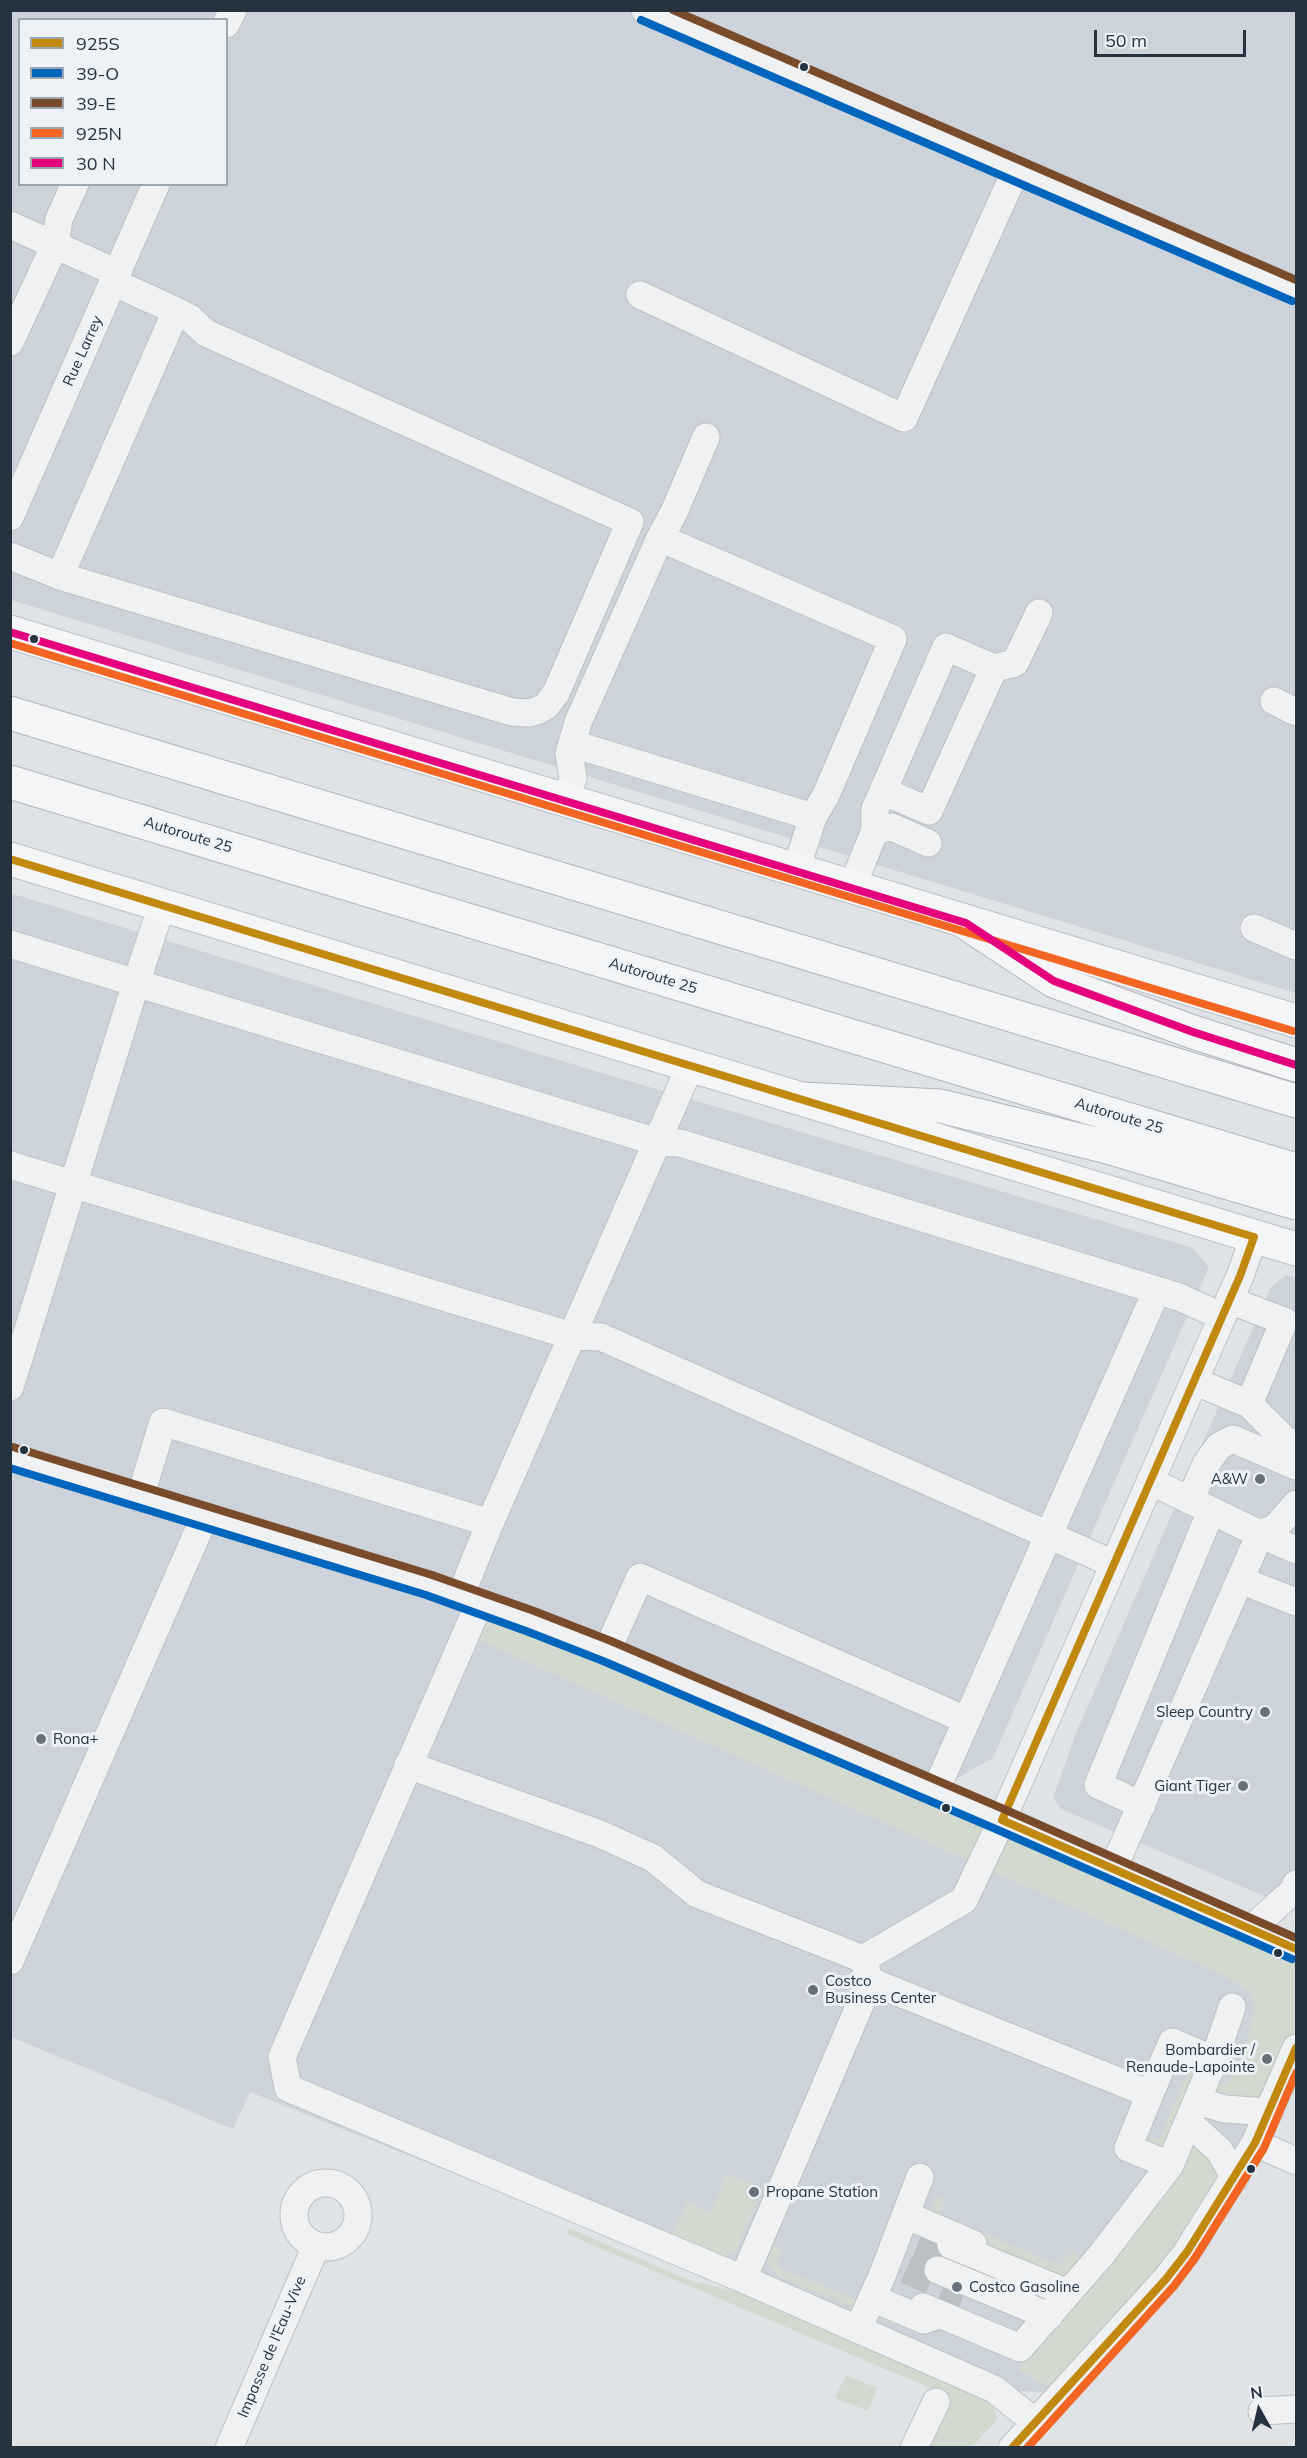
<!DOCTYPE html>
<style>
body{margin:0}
#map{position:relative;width:1307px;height:2458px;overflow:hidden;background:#e0e3e6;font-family:Mulish,sans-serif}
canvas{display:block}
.frame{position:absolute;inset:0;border:12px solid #253341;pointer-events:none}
.legend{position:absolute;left:18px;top:18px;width:210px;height:168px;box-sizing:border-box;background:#ecf2f6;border:2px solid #9ca6ae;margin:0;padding:8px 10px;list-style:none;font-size:18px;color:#253341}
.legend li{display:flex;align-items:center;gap:12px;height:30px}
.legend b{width:30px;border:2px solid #9ca6ae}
.north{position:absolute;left:1229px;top:2380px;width:60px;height:60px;-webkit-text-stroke:4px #ecf2f6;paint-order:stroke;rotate:352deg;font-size:16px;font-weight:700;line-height:24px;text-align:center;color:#253341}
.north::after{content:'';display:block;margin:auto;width:21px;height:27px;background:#253341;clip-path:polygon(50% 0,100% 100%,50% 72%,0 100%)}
.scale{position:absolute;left:1094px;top:30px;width:152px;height:27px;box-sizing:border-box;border:3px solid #253341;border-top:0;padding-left:8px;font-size:18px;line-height:21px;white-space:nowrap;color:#253341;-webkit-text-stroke:4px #ecf2f6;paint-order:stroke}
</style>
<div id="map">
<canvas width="1307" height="2458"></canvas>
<div class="frame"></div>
<ul class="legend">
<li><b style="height:8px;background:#c28910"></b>925S</li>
<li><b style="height:8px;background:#0065bd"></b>39-O</li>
<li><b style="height:8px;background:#7a4b2a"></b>39-E</li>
<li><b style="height:8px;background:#f26522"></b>925N</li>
<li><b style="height:8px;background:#e5007d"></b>30 N</li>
</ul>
<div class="north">N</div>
<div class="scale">50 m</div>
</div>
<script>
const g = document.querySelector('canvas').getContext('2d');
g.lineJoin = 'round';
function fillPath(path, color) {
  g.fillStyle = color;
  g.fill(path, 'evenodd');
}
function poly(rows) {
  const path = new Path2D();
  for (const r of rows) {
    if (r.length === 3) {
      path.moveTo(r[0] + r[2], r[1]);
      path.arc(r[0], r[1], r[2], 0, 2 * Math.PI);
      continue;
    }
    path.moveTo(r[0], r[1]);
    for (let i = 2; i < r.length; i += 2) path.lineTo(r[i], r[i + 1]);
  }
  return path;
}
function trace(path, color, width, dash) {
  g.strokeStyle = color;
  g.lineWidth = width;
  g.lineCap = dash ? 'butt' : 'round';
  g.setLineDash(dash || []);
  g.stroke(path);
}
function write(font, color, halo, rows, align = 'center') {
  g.font = font + ' Mulish,sans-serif';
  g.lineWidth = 6;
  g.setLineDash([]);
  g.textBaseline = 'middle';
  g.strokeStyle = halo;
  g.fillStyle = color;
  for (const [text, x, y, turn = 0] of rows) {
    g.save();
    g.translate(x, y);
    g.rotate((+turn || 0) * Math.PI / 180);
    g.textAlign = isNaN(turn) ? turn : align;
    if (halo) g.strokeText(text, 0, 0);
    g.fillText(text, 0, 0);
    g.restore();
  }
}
fillPath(poly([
 [10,11,1296,11,1296,993,11,600],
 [20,20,226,20,226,184,20,184],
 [10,893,592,1070,1193,1248,1209,1267,993,1758,935,1791,1296,1950,1269,2112,1062,2394,994,2389,250,2092,233,2129,11,2037],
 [1286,1275,1296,1278,1296,1910,1061,1809,1053,1798,1076,1733,1271,1287]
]), '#cdd3da');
fillPath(poly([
 [479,1604,1296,1950,1296,2047,1269,2112,1225,2109,1188,2122,1235,2178,1062,2394,1019,2370,1027,2352,1170,2166,1135,2131,1159,2140,1189,2069,1165,2059,1214,2060,1215,2087,1225,2084,1232,2076,1242,2056,1255,2011,1250,1992,1225,1976,467,1635],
 [727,2174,762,2189,736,2250,721,2258,670,2240,687,2202,711,2212],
 [937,2196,945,2199,939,2214,1059,2265,1072,2252,1081,2259,1061,2277,928,2217],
 [569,2228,691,2281,751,2295,978,2393,991,2403,998,2419,972,2447,925,2447,951,2397,567,2234],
 [772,2246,777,2246,780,2251,778,2264,782,2269,901,2318,897,2325,779,2277,772,2269,767,2259],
 [846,2375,877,2388,868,2411,835,2398]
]), '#d2dacf');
trace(poly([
 [917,2246,946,2257],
 [906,2270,964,2295]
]), '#bbc0c5', 27, [27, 14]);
const minor = poly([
 [645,10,1296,291],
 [226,24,233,10],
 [10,225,55,245,59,219,75,184],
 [640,295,904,418,1016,170],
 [10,342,55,245,117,273],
 [10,517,156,184],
 [660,538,675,510,706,437],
 [10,556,60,576,176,311,113,282],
 [60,576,512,712,529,713,539,710,546,706,556,693,630,522,206,333,190,318,176,311],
 [994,668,1015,663,1039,613],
 [1274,701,1296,712],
 [573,744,813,817],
 [566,801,573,778,569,753,579,720,660,538,893,639,826,795,813,817,796,870],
 [875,830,892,827,928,843],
 [852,887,875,830,875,809,883,791,946,647,994,668,929,811,883,791],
 [1254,928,1296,946],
 [10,944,136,983,162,905],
 [10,1165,572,1336,601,1337,1114,1564],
 [1194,1381,1249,1404,1284,1321,1229,1300],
 [10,1387,136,983,657,1142,690,1066],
 [1249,1404,1285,1440,1296,1444],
 [10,1457,429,1585,530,1621,607,1651,1002,1820,1296,1949],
 [140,1498,163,1422,490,1523],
 [1190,1500,1206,1464,1219,1446,1233,1439,1296,1466],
 [1260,1534,1276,1527,1296,1504],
 [1260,1534,1296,1550],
 [1240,1580,1296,1602],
 [460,1597,490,1523,657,1142,680,1143,1179,1297,1221,1316],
 [479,1604,282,2057,288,2088,743,2279,994,2389,1035,2422],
 [607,1651,640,1577,966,1720],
 [408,1765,600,1834,653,1858,697,1894,863,1959,870,1981,743,2279],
 [935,1792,1157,1290],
 [1142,1805,1098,1785,1211,1511],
 [1113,1869,1260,1534,1150,1481],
 [1251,1929,1294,1890,1296,1884],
 [863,1959,964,1900,1002,1820,1168,1441,1240,1276,1254,1237],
 [10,1961,204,1518],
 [870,1981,1150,2094,1172,2042,1214,2060,1170,2165,1128,2148,1150,2094],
 [1214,2060,1232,2007],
 [1197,2101,1225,2109,1269,2112],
 [1188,2122,1219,2150,1235,2178],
 [1255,2143,1296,2161],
 [326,2215,32],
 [906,2215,973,2244],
 [951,2245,1068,2293],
 [938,2270,1049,2316],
 [872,2298,924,2320,938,2315],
 [923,2307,1020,2348,1102,2254,1170,2165],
 [858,2329,882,2276,920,2177],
 [1262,2411,1296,2409],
 [229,2448,316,2246],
 [914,2448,936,2402],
 [1012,2448,1166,2279,1187,2252,1255,2143,1296,2048]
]);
const major = poly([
 [10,632,1296,1021],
 [10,859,1296,1249]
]);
const highway = poly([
 [10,713,1296,1101],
 [10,782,1296,1170],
 [966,923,1054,981,1193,1032,1296,1065],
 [803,1099,940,1106,1104,1146,1296,1203]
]);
trace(minor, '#bec1c4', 29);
trace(major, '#bcc0c4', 35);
trace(highway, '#b2b6bb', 35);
trace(minor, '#eff1f2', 27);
trace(major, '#f4f5f6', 33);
trace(highway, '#f4f5f6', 33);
trace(poly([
 [10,859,1254,1237,1240,1276,1002,1820,1296,1949],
 [1012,2448,1166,2279,1187,2252,1255,2143,1296,2048]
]), '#c28910', 8);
trace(poly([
 [641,20,1292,301],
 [10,1468,426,1595,526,1631,603,1661,998,1830,1292,1959]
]), '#0065bd', 8);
trace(poly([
 [673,10,1296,280],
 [13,1447,432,1575,534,1611,611,1641,1006,1810,1296,1938]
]), '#7a4b2a', 8);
trace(poly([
 [10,643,1293,1031],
 [1027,2448,1174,2286,1195,2258,1264,2148,1296,2073]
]), '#f26522', 8);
trace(poly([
 [10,632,966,923,1054,981,1193,1032,1296,1065]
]), '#e5007d', 8);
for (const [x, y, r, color] of [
 [804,67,5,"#253341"],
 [34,639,5,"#253341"],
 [24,1450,5,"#253341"],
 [1260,1479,6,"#66717b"],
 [1265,1712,6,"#66717b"],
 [41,1739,6,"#66717b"],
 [1243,1786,6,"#66717b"],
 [946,1808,5,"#253341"],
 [1278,1953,5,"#253341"],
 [813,1990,6,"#66717b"],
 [1267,2059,6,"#66717b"],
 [1251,2169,5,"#253341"],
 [754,2192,6,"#66717b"],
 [957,2287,6,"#66717b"]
]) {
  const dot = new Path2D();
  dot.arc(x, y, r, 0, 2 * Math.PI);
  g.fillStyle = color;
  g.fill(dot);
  trace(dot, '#ecf2f6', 2);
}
write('15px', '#253341', '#ecf2f6', [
 ["Rue Larrey",83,351,-66],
 ["Autoroute 25",188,835,17],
 ["Autoroute 25",653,976,17],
 ["Autoroute 25",1119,1116,17],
 ["Impasse de l'Eau-Vive",272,2347,-67]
]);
write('15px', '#253341', '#ecf2f6', [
 ["A&W",1248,1479],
 ["Sleep Country",1253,1712],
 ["Rona+",53,1739,"left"],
 ["Giant Tiger",1231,1786],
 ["Costco",825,1981,"left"],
 ["Business Center",825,1998,"left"],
 ["Bombardier /",1255,2050],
 ["Renaude-Lapointe",1255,2067],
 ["Propane Station",766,2192,"left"],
 ["Costco Gasoline",969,2287,"left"]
], 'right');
</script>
